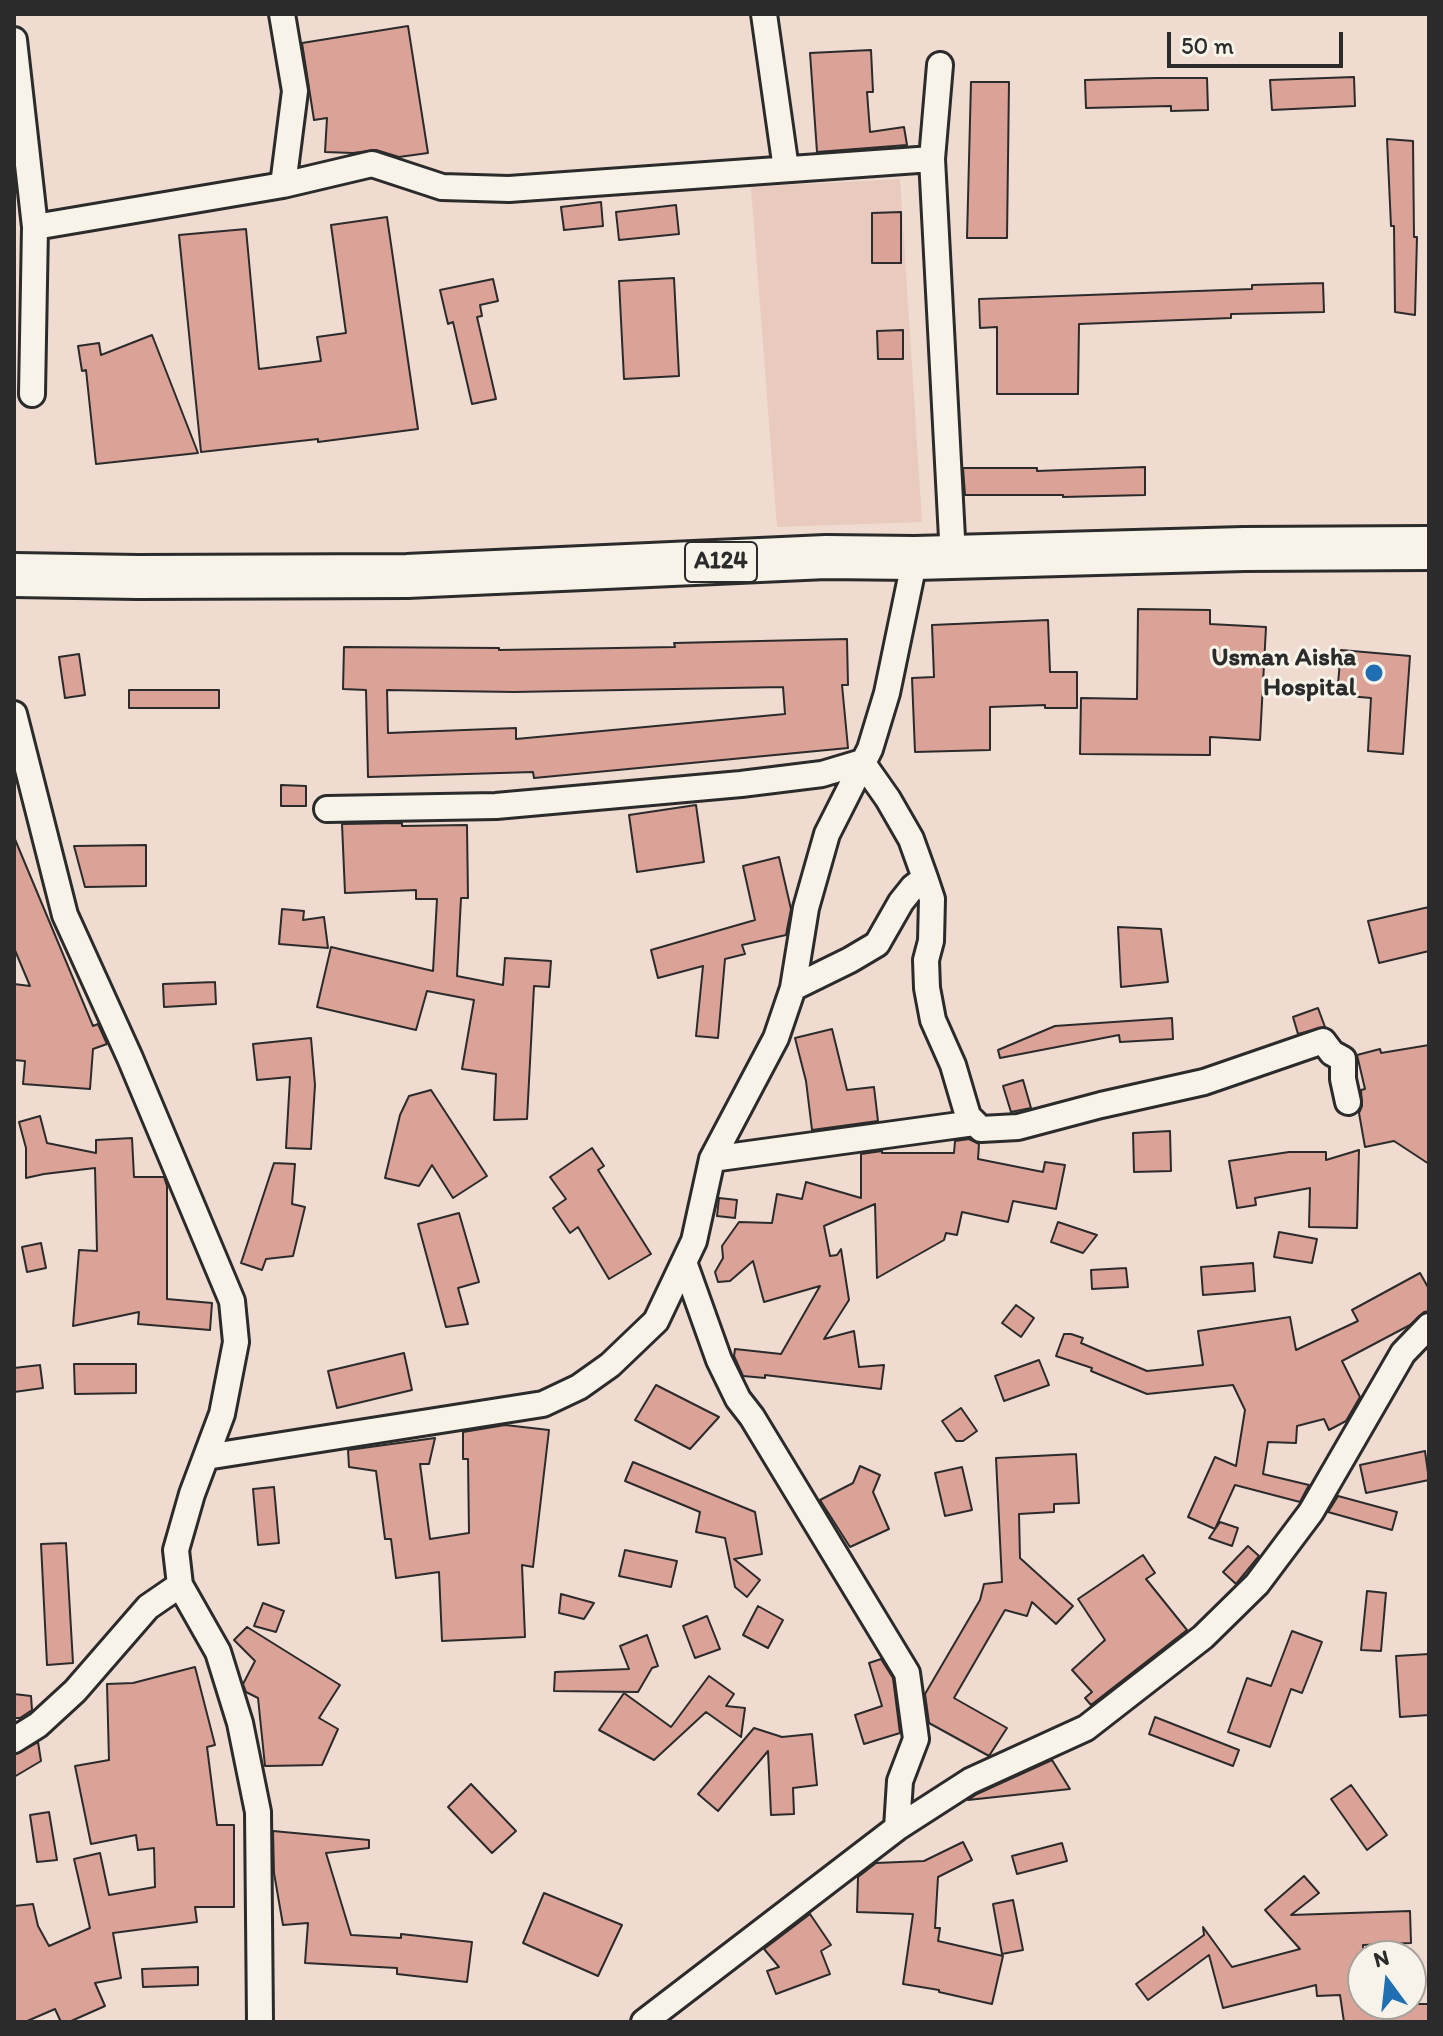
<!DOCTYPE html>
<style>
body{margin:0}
#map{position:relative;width:1443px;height:2036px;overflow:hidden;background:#efdbd0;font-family:Itim,sans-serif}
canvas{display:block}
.frame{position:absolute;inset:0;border:16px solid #2b2b2b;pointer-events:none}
.north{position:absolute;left:1347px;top:1940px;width:80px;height:80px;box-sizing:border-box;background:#f7f3e8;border:2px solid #a5a39c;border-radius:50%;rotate:345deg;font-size:22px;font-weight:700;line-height:32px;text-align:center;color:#2b2b2b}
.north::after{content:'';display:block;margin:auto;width:28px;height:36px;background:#1f6fb2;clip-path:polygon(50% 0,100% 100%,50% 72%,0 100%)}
.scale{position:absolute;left:1167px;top:32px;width:176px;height:36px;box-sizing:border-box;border:4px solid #2b2b2b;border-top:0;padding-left:10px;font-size:24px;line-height:28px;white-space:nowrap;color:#2b2b2b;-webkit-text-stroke:6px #f7f3e8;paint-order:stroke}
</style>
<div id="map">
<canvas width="1443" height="2036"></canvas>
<div class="frame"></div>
<div class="north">N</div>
<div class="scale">50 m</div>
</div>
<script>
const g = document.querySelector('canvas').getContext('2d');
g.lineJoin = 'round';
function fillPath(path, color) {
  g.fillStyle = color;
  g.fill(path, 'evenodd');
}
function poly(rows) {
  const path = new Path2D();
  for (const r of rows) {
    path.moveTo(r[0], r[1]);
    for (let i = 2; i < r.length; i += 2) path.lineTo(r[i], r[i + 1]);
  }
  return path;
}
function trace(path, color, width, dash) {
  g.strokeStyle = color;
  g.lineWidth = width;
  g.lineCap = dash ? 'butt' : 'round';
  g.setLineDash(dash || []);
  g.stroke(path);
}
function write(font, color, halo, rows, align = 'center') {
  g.font = font + ' Itim,sans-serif';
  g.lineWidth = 6;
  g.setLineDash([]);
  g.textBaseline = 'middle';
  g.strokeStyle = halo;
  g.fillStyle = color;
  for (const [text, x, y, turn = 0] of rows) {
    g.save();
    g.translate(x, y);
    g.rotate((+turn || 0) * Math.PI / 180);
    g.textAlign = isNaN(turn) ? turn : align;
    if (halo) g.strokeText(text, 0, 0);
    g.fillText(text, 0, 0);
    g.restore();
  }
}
fillPath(poly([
 [900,179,922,522,777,527,751,187]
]), '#e9cabf');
const building = poly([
 [408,26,428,153,399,157,376,150,353,153,325,152,327,118,314,120,302,43,408,26],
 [871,50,873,92,867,92,870,132,904,127,907,145,817,152,810,53,871,50],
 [1354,77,1355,106,1272,110,1270,80,1354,77],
 [1156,78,1207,78,1208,110,1171,111,1171,106,1086,108,1085,80,1156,78],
 [971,82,1009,82,1007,238,967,238,971,82],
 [1387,139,1413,141,1414,237,1417,237,1415,315,1395,312,1394,226,1391,226,1387,139],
 [601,202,603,226,564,230,561,207,601,202],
 [676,205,679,234,619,240,616,212,676,205],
 [901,212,901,263,872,263,872,213,901,212],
 [387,217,418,429,318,442,318,439,201,452,179,235,246,229,259,369,321,361,317,337,346,333,331,225,387,217],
 [674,278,679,376,624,379,619,281,674,278],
 [493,279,498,301,480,305,482,316,477,317,496,399,472,404,453,322,448,324,440,290,493,279],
 [1323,283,1324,312,1231,314,1231,318,1079,324,1078,394,997,394,997,327,980,328,979,299,1252,289,1252,285,1323,283],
 [903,330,903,359,878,359,877,331,903,330],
 [152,335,198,453,96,464,86,370,82,371,78,346,99,343,101,355,152,335],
 [1145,467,1145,495,1063,497,1063,495,965,495,963,468,1037,468,1037,471,1145,467],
 [1138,609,1210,610,1210,624,1266,627,1260,740,1210,737,1210,755,1080,754,1081,698,1137,699,1138,609],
 [1048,620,1050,672,1077,672,1077,708,1045,708,1045,705,990,707,990,750,915,752,912,678,934,677,932,625,1048,620],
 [847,639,848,685,842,685,848,748,534,778,533,772,368,777,366,690,343,689,344,647,499,648,499,650,675,647,674,643,847,639],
 [783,687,785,714,516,739,516,728,388,733,387,690,514,692,783,687],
 [1341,650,1410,656,1403,754,1368,751,1371,698,1337,695,1341,650],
 [79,654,85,695,65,698,59,657,79,654],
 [129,690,219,690,219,708,129,708,129,690],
 [281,785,306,786,306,806,281,806,281,785],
 [696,805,704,862,637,872,629,815,696,805],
 [402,823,402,826,467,825,468,898,461,898,457,976,503,985,505,958,551,961,549,987,534,986,527,1119,494,1120,496,1074,462,1069,474,1000,427,991,416,1030,317,1007,331,947,433,971,437,899,416,899,416,890,345,893,342,824,402,823],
 [14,837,93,1026,98,1024,107,1044,93,1049,90,1089,23,1084,25,1061,14,1060,14,984,30,986,14,948,14,837],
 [146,845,146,886,85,887,74,846,146,845],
 [779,857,791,909,786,935,742,945,745,954,725,959,718,1038,696,1036,703,966,658,978,651,950,755,920,743,866,779,857],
 [1429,907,1429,951,1379,963,1368,921,1429,907],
 [282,909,304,911,303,920,324,917,328,948,279,944,282,909],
 [1118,927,1161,929,1168,982,1121,987,1118,927],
 [215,982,216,1004,164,1007,163,984,215,982],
 [1318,1008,1325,1027,1298,1034,1293,1017,1318,1008],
 [1172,1018,1173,1039,1120,1042,1119,1035,1000,1058,998,1050,1055,1026,1172,1018],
 [832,1029,847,1090,874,1087,878,1121,812,1130,806,1081,795,1038,832,1029],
 [311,1038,315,1085,311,1149,286,1148,290,1077,257,1080,253,1044,311,1038],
 [1429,1045,1429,1164,1394,1141,1365,1147,1359,1113,1362,1106,1361,1090,1365,1089,1357,1055,1380,1049,1381,1053,1429,1045],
 [1023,1080,1031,1108,1011,1112,1003,1086,1023,1080],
 [431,1090,487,1176,453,1198,432,1165,419,1186,385,1178,400,1115,409,1096,431,1090],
 [40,1116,47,1143,96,1153,96,1140,132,1138,134,1177,164,1177,167,1186,167,1299,212,1303,210,1330,138,1324,139,1312,73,1326,79,1250,97,1251,95,1168,44,1174,26,1178,26,1148,19,1122,40,1116],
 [1170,1131,1171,1171,1134,1172,1133,1133,1170,1131],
 [969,1139,979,1144,978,1159,1043,1172,1045,1162,1065,1165,1056,1209,1013,1201,1008,1222,962,1212,957,1235,946,1233,944,1240,877,1278,875,1204,824,1226,830,1256,837,1255,841,1249,849,1300,824,1339,854,1331,859,1367,884,1365,881,1389,765,1375,765,1378,743,1376,734,1356,735,1349,781,1354,820,1286,764,1302,753,1261,730,1281,718,1282,715,1272,723,1258,722,1246,739,1222,772,1223,777,1194,802,1199,806,1182,861,1198,861,1154,882,1151,882,1153,954,1153,955,1141,969,1139],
 [592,1148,604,1166,598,1170,651,1254,609,1279,578,1227,570,1233,553,1208,566,1199,550,1177,592,1148],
 [1359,1150,1357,1228,1309,1227,1310,1188,1255,1198,1256,1205,1237,1208,1229,1161,1289,1152,1326,1152,1326,1160,1359,1150],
 [274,1163,295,1164,292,1204,305,1207,293,1256,266,1259,262,1270,241,1263,274,1163],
 [719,1198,737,1200,735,1218,717,1216,719,1198],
 [459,1213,479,1282,458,1288,468,1324,446,1327,418,1224,459,1213],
 [1058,1222,1097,1235,1083,1253,1051,1242,1058,1222],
 [1279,1232,1317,1239,1312,1263,1274,1257,1279,1232],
 [41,1243,46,1268,27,1272,22,1247,41,1243],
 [1253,1263,1255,1291,1203,1295,1201,1267,1253,1263],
 [1126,1268,1128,1287,1092,1289,1091,1270,1126,1268],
 [1420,1273,1429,1289,1429,1311,1424,1312,1410,1325,1342,1361,1360,1397,1346,1421,1329,1430,1324,1419,1297,1426,1296,1443,1268,1442,1263,1474,1309,1485,1300,1502,1235,1485,1215,1529,1188,1517,1215,1457,1236,1466,1245,1410,1233,1385,1147,1394,1091,1371,1092,1368,1056,1356,1064,1334,1071,1334,1083,1338,1081,1343,1147,1371,1203,1365,1198,1331,1290,1317,1296,1350,1358,1321,1352,1310,1420,1273],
 [1016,1305,1034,1318,1021,1337,1002,1323,1016,1305],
 [404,1353,412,1390,337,1408,328,1371,404,1353],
 [1039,1360,1049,1385,1004,1401,995,1376,1039,1360],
 [74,1364,136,1364,136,1393,75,1394,74,1364],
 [40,1365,43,1388,14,1392,14,1368,40,1365],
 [656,1385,719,1417,690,1449,635,1420,656,1385],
 [961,1408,977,1431,963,1441,956,1441,942,1421,961,1408],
 [505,1425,549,1430,533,1567,522,1565,525,1637,442,1641,439,1572,396,1578,391,1539,385,1539,376,1471,349,1467,348,1450,435,1438,429,1464,420,1464,430,1539,469,1533,468,1459,463,1459,463,1432,505,1425],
 [1425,1451,1429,1480,1366,1493,1360,1465,1425,1451],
 [1076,1454,1079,1503,1054,1504,1054,1512,1019,1514,1020,1558,1073,1606,1056,1624,1032,1602,1027,1616,1005,1610,954,1698,1007,1728,989,1756,929,1723,925,1694,980,1600,984,1584,1002,1582,996,1458,1076,1454],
 [633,1462,755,1512,762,1554,734,1559,760,1580,747,1597,735,1587,725,1538,696,1532,700,1512,625,1481,633,1462],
 [860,1466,880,1475,873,1492,889,1529,850,1547,820,1500,853,1483,860,1466],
 [962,1467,972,1510,945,1516,935,1473,962,1467],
 [274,1487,279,1543,258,1545,253,1489,274,1487],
 [1338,1496,1397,1512,1392,1530,1328,1512,1338,1496],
 [1220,1522,1238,1528,1232,1546,1209,1538,1220,1522],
 [66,1543,73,1663,47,1665,41,1544,66,1543],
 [1248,1546,1259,1556,1236,1584,1223,1572,1248,1546],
 [625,1550,677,1561,671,1587,619,1576,625,1550],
 [1143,1555,1155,1573,1146,1579,1187,1630,1091,1705,1085,1698,1092,1692,1072,1670,1105,1640,1078,1599,1143,1555],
 [1367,1591,1386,1593,1381,1651,1361,1650,1367,1591],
 [561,1594,594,1603,584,1619,559,1613,561,1594],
 [263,1603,284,1611,276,1632,254,1626,263,1603],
 [758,1606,783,1620,768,1648,743,1635,758,1606],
 [707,1616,720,1649,695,1658,683,1626,707,1616],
 [247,1627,340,1685,319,1718,338,1729,322,1765,265,1766,258,1698,246,1692,243,1684,255,1661,234,1640,247,1627],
 [1292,1631,1322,1642,1302,1693,1291,1689,1270,1747,1228,1732,1247,1678,1271,1686,1292,1631],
 [647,1635,658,1666,652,1668,638,1692,554,1691,555,1672,629,1669,620,1646,647,1635],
 [1429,1654,1429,1715,1400,1717,1396,1656,1429,1654],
 [881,1659,893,1678,900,1733,864,1744,855,1715,882,1706,869,1663,881,1659],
 [195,1667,215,1745,207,1747,217,1825,234,1825,234,1907,195,1907,197,1922,113,1933,121,1978,95,1983,105,2006,69,2022,61,2022,55,2009,25,2022,14,2022,14,1906,33,1904,38,1926,49,1946,90,1928,74,1859,100,1853,109,1895,155,1887,154,1848,138,1850,136,1835,91,1844,75,1766,109,1760,107,1684,133,1683,195,1667],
 [709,1676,734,1694,726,1706,745,1708,741,1737,706,1712,654,1760,599,1730,624,1693,671,1727,709,1676],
 [14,1694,31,1696,32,1710,20,1718,14,1718,14,1694],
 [1155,1717,1239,1750,1233,1766,1149,1734,1155,1717],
 [754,1728,782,1737,812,1734,817,1785,793,1788,794,1814,771,1815,768,1751,718,1811,698,1794,754,1728],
 [38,1742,41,1761,14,1777,14,1755,38,1742],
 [1052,1760,1070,1789,968,1800,977,1794,1052,1760],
 [471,1784,516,1831,492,1853,448,1807,471,1784],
 [1351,1785,1387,1835,1367,1850,1331,1799,1351,1785],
 [49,1812,57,1860,37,1862,30,1815,49,1812],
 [273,1831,369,1840,369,1848,326,1853,351,1935,401,1938,401,1934,472,1942,467,1982,397,1974,397,1968,305,1963,308,1923,283,1925,274,1873,273,1831],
 [963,1842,972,1860,938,1877,935,1928,940,1928,938,1941,1003,1956,992,2004,939,1992,939,1990,903,1984,913,1914,857,1912,858,1877,876,1863,924,1861,963,1842],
 [1062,1843,1067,1861,1017,1874,1012,1856,1062,1843],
 [1304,1876,1319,1893,1291,1915,1410,1911,1411,1943,1363,1945,1363,2004,1429,2004,1429,2022,1344,2022,1340,1995,1317,1996,1316,1985,1223,2008,1209,1955,1148,2000,1136,1984,1204,1935,1203,1927,1232,1967,1300,1949,1265,1910,1304,1876],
 [544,1893,622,1925,598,1976,523,1943,544,1893],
 [1013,1900,1023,1950,1002,1954,993,1904,1013,1900],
 [810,1914,831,1945,821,1951,830,1974,776,1994,767,1971,779,1967,764,1949,810,1914],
 [198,1967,198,1985,143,1987,142,1969,198,1967]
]);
fillPath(building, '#dba297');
trace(building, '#2b2b2b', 2);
const street = poly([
 [282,14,295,91,283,185],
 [764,14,786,169],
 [14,40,35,227,32,394],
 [940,65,932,159,953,557],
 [35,227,283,185,372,164,442,187,509,189,932,159],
 [14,714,65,915,130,1058,232,1301,236,1342,222,1414,192,1494,176,1550,180,1585,218,1652,240,1723,258,1812,260,2022],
 [327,809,496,806,741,784,822,774,862,762,888,799,911,839,925,878,913,887,901,902,877,944,850,960,793,988],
 [925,878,932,899,931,941,926,960,927,988,933,1020,953,1065,968,1116,981,1129,1018,1127,1101,1105,1204,1082,1323,1041,1332,1053,1343,1059,1343,1079,1348,1102],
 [712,1159,974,1123],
 [684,1262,719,1360,738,1399,752,1417,907,1673,916,1739,900,1781,897,1828],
 [206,1457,543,1404,579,1387,610,1365,656,1321,694,1241,712,1159,776,1038,793,988,806,908,827,834,870,749,887,693,915,558],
 [14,1740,38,1725,75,1691,148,1607,180,1585],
 [644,2022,897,1828,970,1781,1086,1728,1203,1637,1257,1584,1311,1512,1403,1353,1429,1326]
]);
const highway = poly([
 [14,575,138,577,407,576,826,557,915,558,1244,549,1429,548]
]);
trace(street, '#2b2b2b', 30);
trace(highway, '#2b2b2b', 48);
trace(street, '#f7f3e8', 24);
trace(highway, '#f7f3e8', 42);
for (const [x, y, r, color] of [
 [1374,673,10,"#1f6fb2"]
]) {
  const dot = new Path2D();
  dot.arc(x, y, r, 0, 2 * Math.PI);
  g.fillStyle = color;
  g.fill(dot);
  trace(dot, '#f7f3e8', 3);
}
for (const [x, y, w] of [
 [721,562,72]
]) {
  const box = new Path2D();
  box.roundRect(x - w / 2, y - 20, w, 40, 6);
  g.fillStyle = '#f7f3e8';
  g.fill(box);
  trace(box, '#2b2b2b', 2);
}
write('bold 24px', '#2b2b2b', null, [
 ["A124",721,562]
]);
write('bold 26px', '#2b2b2b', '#f7f3e8', [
 ["Usman Aisha",1356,658],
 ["Hospital",1356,688]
], 'right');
</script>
